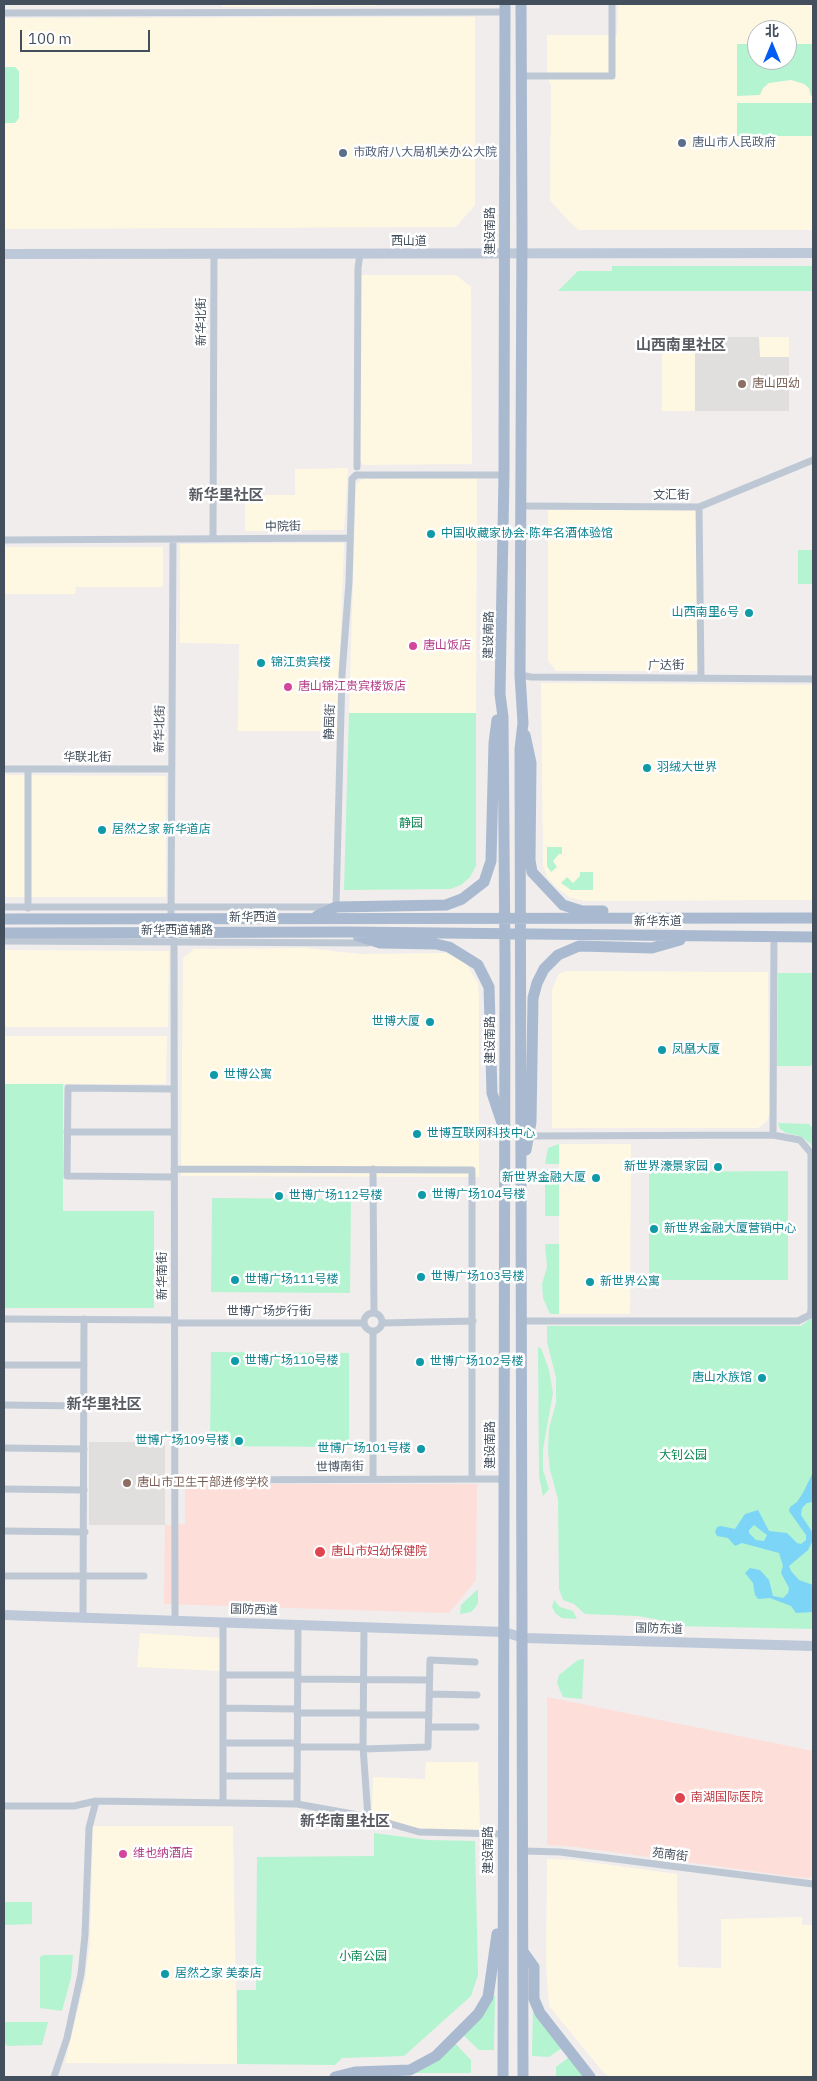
<!DOCTYPE html>
<meta charset="utf-8">
<style>
body{margin:0}
#map{position:relative;width:817px;height:2081px;overflow:hidden;background:#f0edec;font-family:"IBM Plex Sans","Noto Sans SC",sans-serif}
canvas{display:block}
.frame{position:absolute;inset:0;border:5px solid #434f5c;pointer-events:none}
.north{position:absolute;left:747px;top:20px;width:50px;height:50px;box-sizing:border-box;background:#fff;border:1px solid #b4b9be;border-radius:50%;rotate:0deg;font-size:14px;font-weight:700;line-height:20px;text-align:center;color:#434f5c}
.north::after{content:'';display:block;margin:auto;width:18px;height:22px;background:#035cf3;clip-path:polygon(50% 0,100% 100%,50% 72%,0 100%)}
.scale{position:absolute;left:20px;top:30px;width:130px;height:22px;box-sizing:border-box;border:2px solid #434f5c;border-top:0;padding-left:6px;font-size:15px;line-height:18px;white-space:nowrap;color:#434f5c;-webkit-text-stroke:4px #fff;paint-order:stroke}
</style>
<div id="map">
<canvas width="817" height="2081"></canvas>
<div class="frame"></div>
<div class="north">北</div>
<div class="scale">100 m</div>
</div>
<script>
const g = document.querySelector('canvas').getContext('2d');
g.lineJoin = 'round';
function fillPath(path, color) {
  g.fillStyle = color;
  g.fill(path, 'evenodd');
}
function poly(rows) {
  const path = new Path2D();
  for (const r of rows) {
    if (r.length === 3) {
      path.moveTo(r[0] + r[2], r[1]);
      path.arc(r[0], r[1], r[2], 0, 2 * Math.PI);
      continue;
    }
    path.moveTo(r[0], r[1]);
    for (let i = 2; i < r.length; i += 2) path.lineTo(r[i], r[i + 1]);
  }
  return path;
}
function trace(path, color, width, dash) {
  g.strokeStyle = color;
  g.lineWidth = width;
  g.lineCap = dash ? 'butt' : 'round';
  g.setLineDash(dash || []);
  g.stroke(path);
}
function write(font, color, halo, rows, align = 'center') {
  g.font = font + ' "IBM Plex Sans","Noto Sans SC",sans-serif';
  g.lineWidth = 5;
  g.setLineDash([]);
  g.textBaseline = 'middle';
  g.strokeStyle = halo;
  g.fillStyle = color;
  for (const [text, x, y, turn = 0] of rows) {
    g.save();
    g.translate(x, y);
    g.rotate((+turn || 0) * Math.PI / 180);
    g.textAlign = isNaN(turn) ? turn : align;
    if (halo) g.strokeText(text, 0, 0);
    g.fillText(text, 0, 0);
    g.restore();
  }
}
fillPath(poly([
 [222,4,377,4,377,6,222,7],
 [618,4,813,4,813,230,578,230,550,201,551,85,547,78,547,35,617,35],
 [757,30,787,30,787,60,757,60],
 [475,17,475,205,456,227,4,229,4,18],
 [361,275,456,275,471,287,472,464,363,465,359,458],
 [662,337,695,337,695,411,662,411],
 [759,337,789,337,789,357,759,357],
 [348,468,344,530,245,531,245,495,295,495,295,469],
 [477,478,476,713,349,713,356,484,363,479],
 [548,510,697,510,698,671,556,671,548,661],
 [344,543,337,731,238,731,239,644,180,643,180,544],
 [4,547,163,547,163,587,76,587,75,594,4,594],
 [541,683,813,685,813,900,584,901,569,897,555,886,547,877,543,865],
 [4,775,166,776,166,897,4,897],
 [305,948,361,954,445,953,460,958,467,965,478,983,479,997,479,1177,181,1176,183,958,194,949],
 [4,950,169,951,168,1027,4,1027],
 [567,971,768,972,769,1116,766,1122,758,1128,552,1128,552,989,559,974],
 [4,1036,167,1036,166,1084,4,1084],
 [559,1144,631,1144,630,1314,559,1314],
 [140,1633,221,1638,221,1671,137,1667],
 [426,1762,478,1762,480,1830,418,1828,379,1817,372,1811,373,1777,425,1779],
 [93,1826,233,1826,237,2064,65,2063,85,1980,90,1942],
 [547,1859,574,1860,677,1874,678,1967,721,1968,721,1919,802,1917,802,1925,813,1925,813,2077,609,2077,603,2072,549,2006,546,1966]
]), '#fef8e2');
fillPath(poly([
 [695,337,759,337,760,357,789,357,789,411,695,411],
 [89,1442,165,1442,165,1525,89,1525]
]), '#e1dede');
fillPath(poly([
 [185,1484,477,1484,476,1580,449,1613,164,1604,165,1525,185,1524],
 [547,1697,813,1751,813,1877,803,1878,576,1847,547,1845]
]), '#feded9');
fillPath(poly([
 [737,44,757,44,757,60,787,60,787,44,813,44,813,96,811,96,809,88,804,84,791,80,769,83,763,88,760,95,737,96],
 [4,67,15,67,19,71,19,118,15,123,4,123],
 [737,103,813,103,813,136,737,136],
 [612,266,813,266,813,291,558,291,578,271,612,271],
 [798,550,813,550,813,584,798,584],
 [349,713,476,713,476,866,470,877,461,885,450,889,344,890],
 [547,847,562,847,562,854,559,854,553,861,557,867,551,872,547,866],
 [580,872,593,872,593,890,571,890,561,883,567,877,573,883,580,876],
 [778,973,813,973,813,1061,811,1066,777,1066],
 [4,1084,63,1084,63,1211,154,1211,154,1308,4,1308],
 [778,1123,809,1124,813,1129,813,1149,810,1143,800,1136,786,1133,780,1129],
 [559,1144,559,1164,545,1164,548,1148],
 [545,1170,559,1170,559,1216,545,1216],
 [788,1171,788,1280,649,1280,649,1172],
 [212,1198,351,1199,350,1293,211,1292],
 [545,1244,559,1244,559,1314,550,1314,543,1298,542,1284,547,1267],
 [813,1317,813,1629,676,1626,676,1623,638,1616,585,1614,574,1604,563,1600,559,1589,558,1499,550,1470,548,1451,549,1428,556,1403,556,1378,547,1342,547,1326,801,1326],
 [538,1347,541,1348,549,1370,553,1393,543,1449,543,1470,549,1489,543,1496,539,1476],
 [211,1352,349,1353,349,1447,210,1446],
 [478,1589,478,1603,475,1608,471,1612,460,1614,461,1605],
 [554,1600,560,1607,573,1611,577,1619,562,1618,556,1614,552,1607],
 [584,1659,582,1699,563,1697,557,1683,559,1675,578,1660],
 [374,1833,427,1840,475,1841,478,1975,471,1996,404,2056,342,2058,335,2065,237,2064,237,1990,256,1990,257,1857,374,1856],
 [4,1902,32,1902,32,1924,4,1925],
 [43,1955,73,1955,71,1978,62,2011,40,2008,40,1957],
 [495,1995,494,2050,479,2050,462,2034,486,2008],
 [533,2005,562,2048,549,2057,532,2056],
 [4,2022,48,2022,42,2045,8,2046,4,2043],
 [454,2042,471,2060,471,2073,414,2073],
 [569,2057,586,2077,556,2077,556,2067]
]), '#b4f4d1');
fillPath(poly([
 [813,1472,813,1502,807,1503,802,1508,801,1515,813,1533,813,1540,808,1550,789,1566,791,1571,799,1580,813,1585,813,1612,796,1613,791,1606,770,1598,758,1599,755,1595,753,1583,745,1573,750,1568,760,1570,769,1580,773,1596,783,1598,788,1593,789,1588,781,1573,783,1566,779,1553,742,1543,735,1546,728,1538,717,1536,715,1532,717,1527,721,1526,735,1529,745,1514,758,1510,769,1531,787,1533,797,1543,801,1544,806,1540,806,1535,789,1511,790,1507,797,1502,804,1491],
 [754,1525,767,1535,764,1541,756,1540,749,1533,749,1530]
]), '#7cd5f6');
trace(poly([
 [4,13,505,12],
 [521,76,612,76,612,4],
 [357,467,358,268,360,254],
 [520,506,699,507,813,460],
 [699,507,701,678],
 [213,539,214,254],
 [4,540,350,538],
 [520,675,531,677,813,679],
 [4,769,171,769],
 [4,907,336,907,342,674,349,582,352,479,356,475,504,475],
 [28,908,28,769],
 [171,918,173,540],
 [174,932,175,1620],
 [4,941,368,943],
 [174,1089,68,1088,67,1176,174,1177],
 [67,1132,174,1132],
 [530,1136,773,1135],
 [174,1169,472,1170,472,1478],
 [373,1169,374,1313],
 [373,1322,9],
 [4,1319,175,1320],
 [522,1321,798,1321,810,1315,811,1310,811,1153,800,1140,773,1135,774,937],
 [175,1323,364,1323],
 [383,1323,473,1321],
 [4,1365,84,1365],
 [4,1405,84,1406],
 [4,1448,84,1449],
 [373,1478,373,1332],
 [175,1480,504,1479],
 [4,1489,84,1490],
 [4,1531,85,1532],
 [4,1576,144,1576],
 [83,1618,84,1319],
 [364,1627,363,1747,368,1817],
 [223,1675,298,1675],
 [298,1679,429,1680],
 [429,1694,477,1695],
 [223,1708,297,1709],
 [297,1713,363,1713],
 [363,1715,429,1715],
 [430,1727,476,1727],
 [223,1743,297,1743],
 [297,1747,363,1747],
 [363,1749,428,1747,430,1660,475,1662],
 [223,1776,296,1776],
 [223,1803,223,1622],
 [297,1804,298,1625],
 [4,1806,74,1806,96,1801,297,1804,364,1816,419,1832,503,1834],
 [524,1851,560,1852,813,1884],
 [54,2077,67,2038,81,1974,85,1935,89,1828,96,1801]
]), '#bec8d4', 7);
trace(poly([
 [4,254,813,253],
 [4,1615,504,1632,524,1638,813,1646]
]), '#bdc8d9', 10);
trace(poly([
 [521,4,522,235,520,675,523,723,520,749,523,2077],
 [525,735,531,763,530,860,532,872,563,905,582,911,603,911],
 [317,916,336,907,446,905,462,899,484,882,491,861,494,743,497,720],
 [4,919,813,918],
 [4,933,347,932,813,937],
 [358,936,380,943,436,944,449,947,478,965,489,987,492,1093,502,1123],
 [526,1150,531,1122,533,998,537,983,544,969,558,955,579,946,652,948,680,940],
 [524,1953,534,1967,534,1999,540,2013,590,2077],
 [335,2077,355,2072,410,2070,436,2056,478,2014,488,1997,497,1934],
 [503,2077,505,961,503,717,500,694,504,475,505,4]
]), '#a9bad0', 11);
for (const [x, y, r, color] of [
 [682,143,5,"#5c6f8a"],
 [343,153,5,"#5c6f8a"],
 [742,384,5,"#8d6e63"],
 [431,534,5,"#0f9aa8"],
 [749,613,5,"#0f9aa8"],
 [413,646,5,"#d1479c"],
 [261,663,5,"#0f9aa8"],
 [288,687,5,"#d1479c"],
 [647,768,5,"#0f9aa8"],
 [102,830,5,"#0f9aa8"],
 [430,1022,5,"#0f9aa8"],
 [662,1050,5,"#0f9aa8"],
 [214,1075,5,"#0f9aa8"],
 [417,1134,5,"#0f9aa8"],
 [718,1167,5,"#0f9aa8"],
 [596,1178,5,"#0f9aa8"],
 [422,1195,5,"#0f9aa8"],
 [279,1196,5,"#0f9aa8"],
 [654,1229,5,"#0f9aa8"],
 [421,1277,5,"#0f9aa8"],
 [235,1280,5,"#0f9aa8"],
 [590,1282,5,"#0f9aa8"],
 [235,1361,5,"#0f9aa8"],
 [420,1362,5,"#0f9aa8"],
 [762,1378,5,"#0f9aa8"],
 [239,1441,5,"#0f9aa8"],
 [421,1449,5,"#0f9aa8"],
 [127,1483,5,"#8d6e63"],
 [320,1552,6,"#e0444e"],
 [680,1798,6,"#e0444e"],
 [123,1854,5,"#d1479c"],
 [165,1974,5,"#0f9aa8"]
]) {
  const dot = new Path2D();
  dot.arc(x, y, r, 0, 2 * Math.PI);
  g.fillStyle = color;
  g.fill(dot);
  trace(dot, '#fff', 2);
}
write('12px', '#4e5e75', '#fff', [
 ["唐山市人民政府",692,143],
 ["市政府八大局机关办公大院",353,153]
], 'left');
write('12px', '#434f5c', '#fff', [
 ["建设南路",491,231,-90],
 ["西山道",409,242],
 ["新华北街",202,322,-90],
 ["文汇街",671,496],
 ["中院街",283,527,-1],
 ["建设南路",489,635,-89],
 ["广达街",666,666],
 ["静园街",330,722,-88],
 ["新华北街",160,729,-89],
 ["华联北街",87,758],
 ["新华西道",253,918],
 ["新华东道",658,922],
 ["新华西道辅路",177,931],
 ["建设南路",491,1040,-90],
 ["新华南街",163,1276,-90],
 ["世博广场步行街",269,1312],
 ["建设南路",491,1445,-90],
 ["世博南街",340,1467,-1],
 ["国防西道",254,1610,2],
 ["国防东道",659,1629,2],
 ["建设南路",489,1850,-90],
 ["苑南街",670,1855,7]
]);
write('12px', '#785e54', '#fff', [
 ["唐山四幼",752,384],
 ["唐山市卫生干部进修学校",137,1483]
], 'left');
write('12px', '#0d838f', '#fff', [
 ["中国收藏家协会·陈年名酒体验馆",441,534],
 ["山西南里6号",739,613,"right"],
 ["锦江贵宾楼",271,663],
 ["羽绒大世界",657,768],
 ["居然之家 新华道店",112,830],
 ["世博大厦",420,1022,"right"],
 ["凤凰大厦",672,1050],
 ["世博公寓",224,1075],
 ["世博互联网科技中心",427,1134],
 ["新世界濠景家园",708,1167,"right"],
 ["新世界金融大厦",586,1178,"right"],
 ["世博广场104号楼",432,1195],
 ["世博广场112号楼",289,1196],
 ["新世界金融大厦营销中心",664,1229],
 ["世博广场103号楼",431,1277],
 ["世博广场111号楼",245,1280],
 ["新世界公寓",600,1282],
 ["世博广场110号楼",245,1361],
 ["世博广场102号楼",430,1362],
 ["唐山水族馆",752,1378,"right"],
 ["世博广场109号楼",229,1441,"right"],
 ["世博广场101号楼",411,1449,"right"],
 ["居然之家 美泰店",175,1974]
], 'left');
write('12px', '#b23c85', '#fff', [
 ["唐山饭店",423,646],
 ["唐山锦江贵宾楼饭店",298,687],
 ["维也纳酒店",133,1854]
], 'left');
write('12px', '#0b8651', '#fff', [
 ["静园",411,824],
 ["大钊公园",683,1456],
 ["小南公园",363,1957]
]);
write('12px', '#be3a42', '#fff', [
 ["唐山市妇幼保健院",331,1552],
 ["南湖国际医院",691,1798]
], 'left');
write('bold 15px', '#595c63', '#fff', [
 ["山西南里社区",681,346],
 ["新华里社区",226,496],
 ["新华里社区",104,1405],
 ["新华南里社区",345,1822]
]);
</script>
